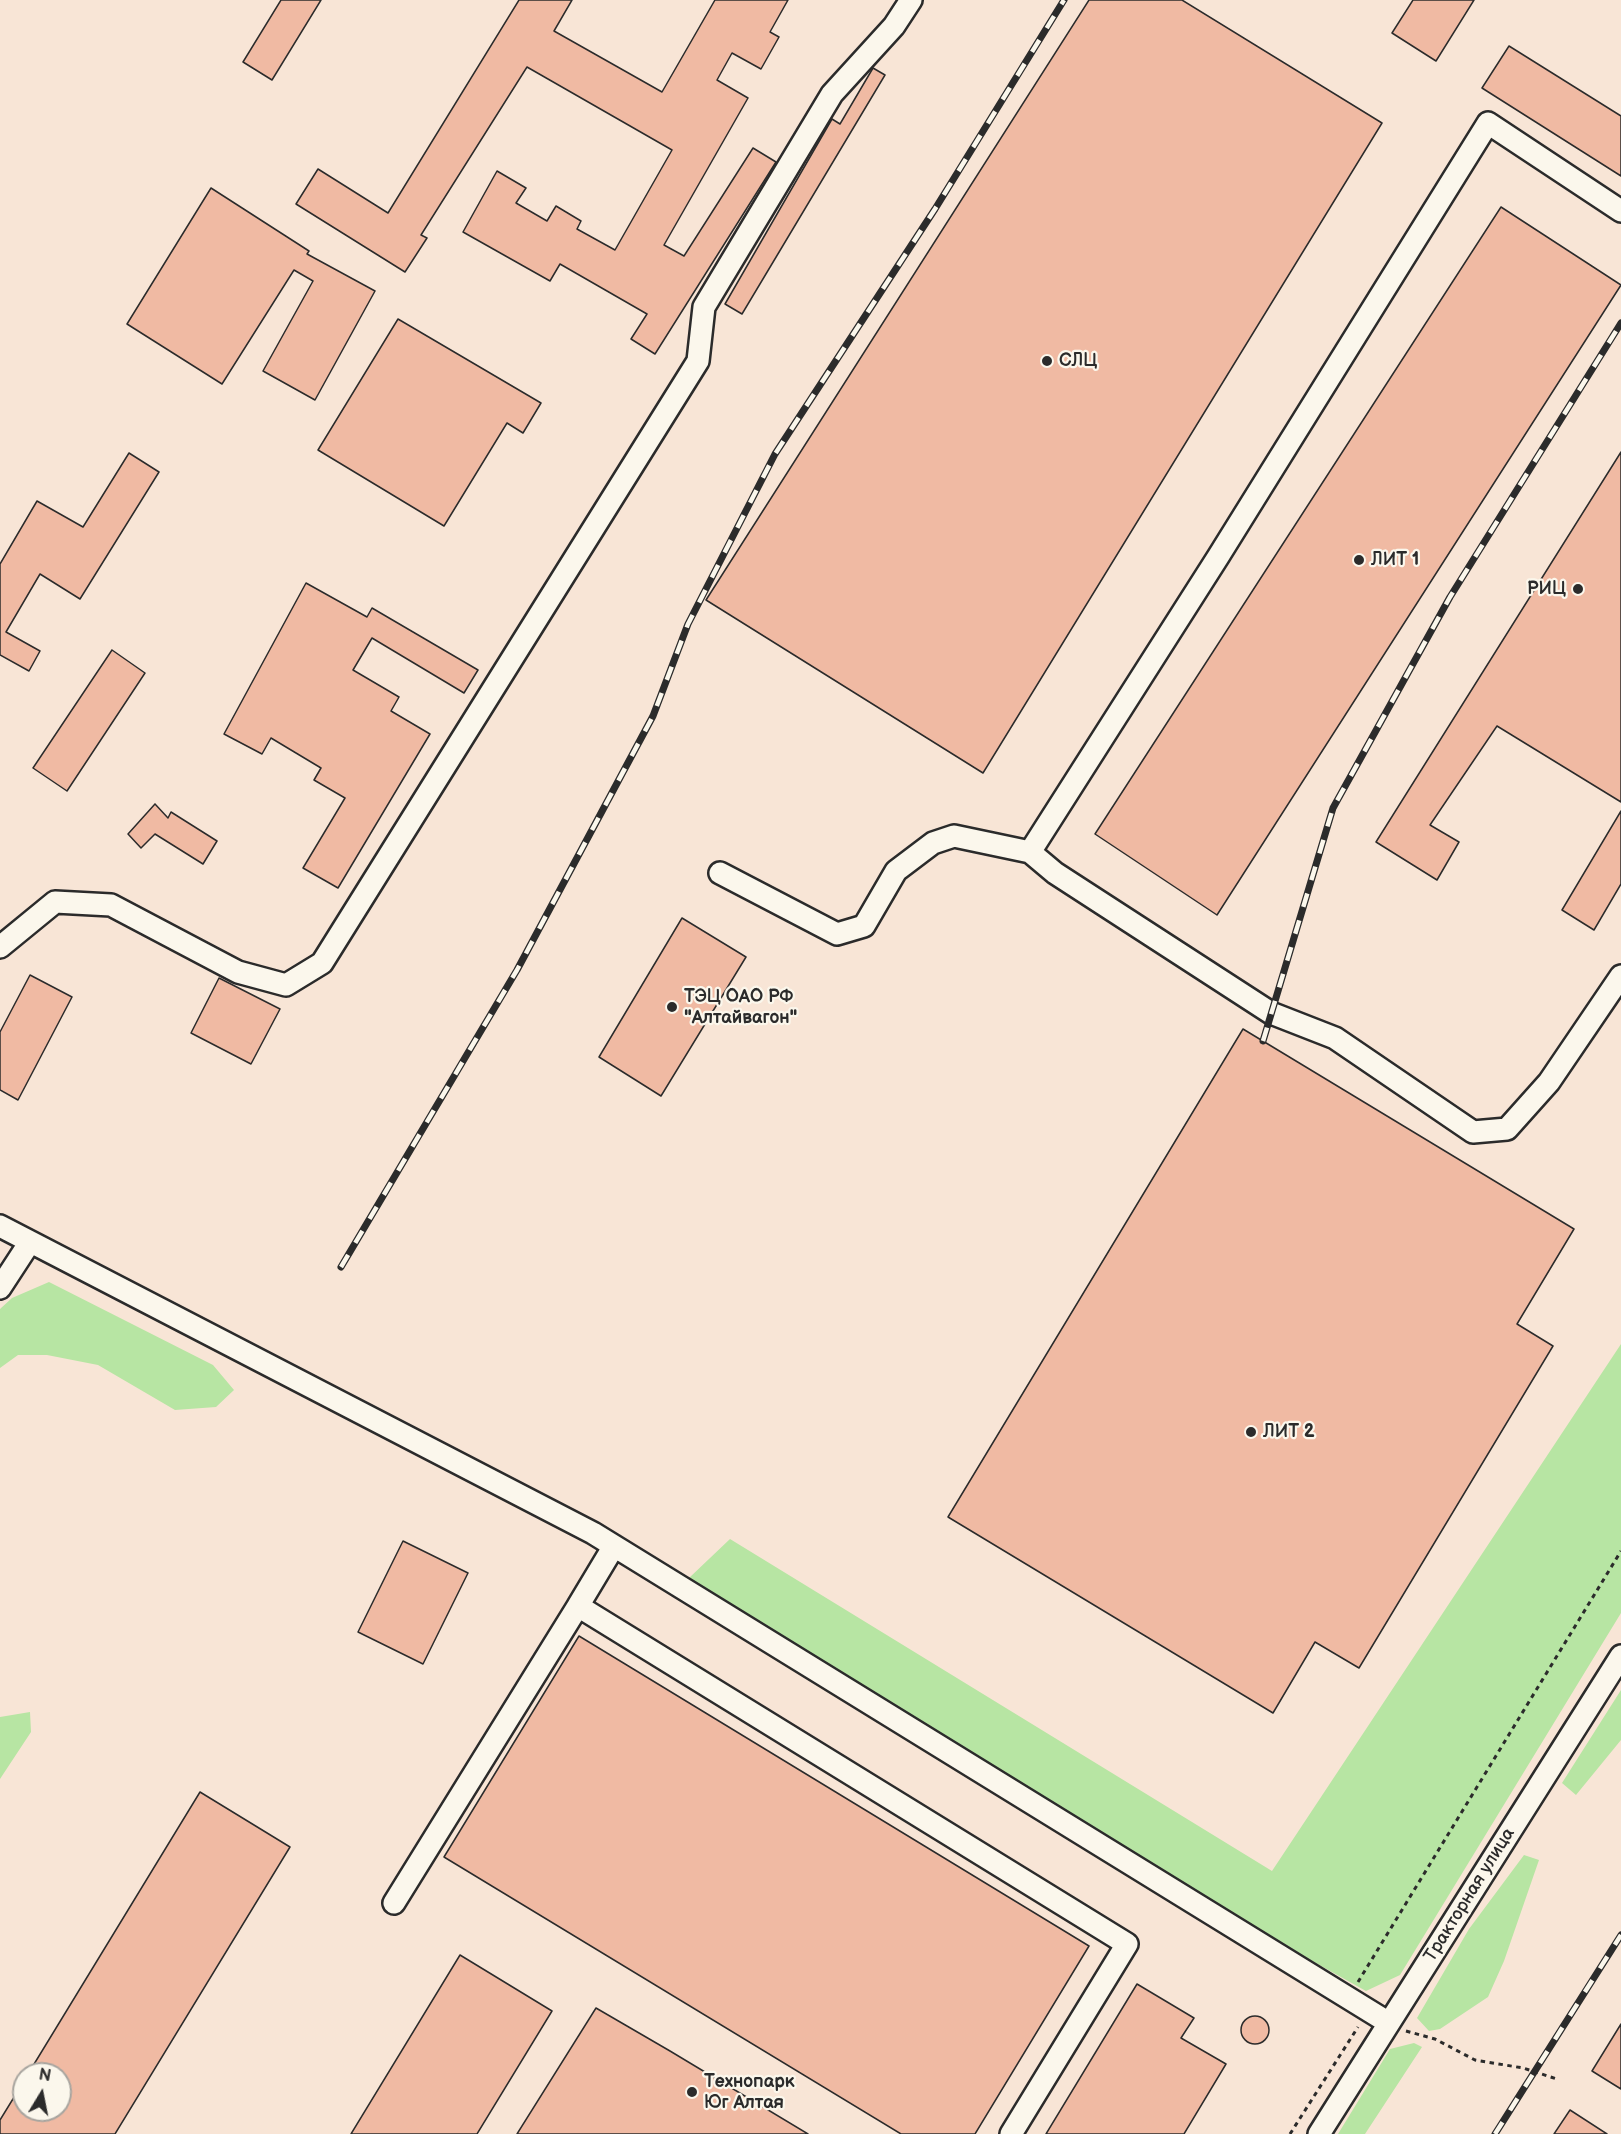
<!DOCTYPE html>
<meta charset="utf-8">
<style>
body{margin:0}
#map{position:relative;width:1621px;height:2134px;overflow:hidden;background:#f8e5d6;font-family:"Balsamiq Sans",sans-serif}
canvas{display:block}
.north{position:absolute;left:12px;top:2062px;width:60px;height:60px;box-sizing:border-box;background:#fbf7ec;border:2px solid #a8a59f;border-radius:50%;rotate:10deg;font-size:16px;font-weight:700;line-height:24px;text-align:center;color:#2b2b2b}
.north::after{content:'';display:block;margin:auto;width:21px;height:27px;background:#2b2b2b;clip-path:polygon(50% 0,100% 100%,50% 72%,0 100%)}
</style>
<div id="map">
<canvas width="1621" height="2134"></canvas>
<div class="north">N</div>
</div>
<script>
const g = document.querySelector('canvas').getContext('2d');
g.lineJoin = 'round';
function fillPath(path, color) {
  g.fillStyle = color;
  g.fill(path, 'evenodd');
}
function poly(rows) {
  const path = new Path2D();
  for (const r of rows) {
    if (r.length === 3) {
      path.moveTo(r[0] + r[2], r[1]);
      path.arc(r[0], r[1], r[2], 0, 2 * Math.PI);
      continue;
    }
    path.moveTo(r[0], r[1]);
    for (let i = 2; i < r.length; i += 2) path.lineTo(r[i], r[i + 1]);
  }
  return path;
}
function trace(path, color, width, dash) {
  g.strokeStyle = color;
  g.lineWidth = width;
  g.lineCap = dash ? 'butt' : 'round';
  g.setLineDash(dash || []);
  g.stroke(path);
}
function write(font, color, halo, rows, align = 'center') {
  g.font = font + ' "Balsamiq Sans",sans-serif';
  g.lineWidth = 4.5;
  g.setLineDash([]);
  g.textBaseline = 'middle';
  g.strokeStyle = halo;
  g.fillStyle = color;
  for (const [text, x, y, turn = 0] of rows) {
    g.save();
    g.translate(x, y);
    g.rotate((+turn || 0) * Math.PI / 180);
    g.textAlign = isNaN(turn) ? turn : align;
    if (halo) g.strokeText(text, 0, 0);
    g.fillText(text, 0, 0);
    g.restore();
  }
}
fillPath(poly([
 [49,1282,213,1365,234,1390,216,1407,175,1410,98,1365,47,1355,18,1355,0,1368,0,1309,12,1298],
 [1621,1344,1621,1613,1400,1975,1366,1991,1269,1937,689,1578,730,1539,1272,1871],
 [1621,1690,1621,1740,1576,1795,1562,1783],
 [30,1712,31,1732,0,1779,0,1717],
 [1524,1855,1539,1860,1504,1961,1488,1997,1440,2029,1429,2031,1417,2018,1469,1929],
 [1414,2043,1422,2047,1365,2134,1338,2134,1390,2049]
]), '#b7e5a3');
const building = poly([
 [281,0,321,0,272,80,243,62,281,0],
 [519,0,572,0,554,31,662,92,715,0,788,0,770,32,779,37,761,69,732,53,717,80,748,98,664,245,684,256,753,148,776,162,655,354,631,339,647,314,560,264,550,281,463,232,497,171,526,188,516,203,547,221,556,206,581,221,577,229,615,250,672,150,527,67,421,235,427,238,405,272,296,204,318,169,388,213,519,0],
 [1089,0,1182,0,1382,123,983,773,706,600,1089,0],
 [1413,0,1474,0,1436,61,1392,33,1413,0],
 [1509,46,1621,116,1621,176,1482,88,1509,46],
 [873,68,885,75,742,314,725,304,832,119,840,124,873,68],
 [211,188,309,251,307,254,375,291,315,400,263,371,313,281,294,270,222,384,127,324,211,188],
 [1501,207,1621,285,1217,915,1095,834,1501,207],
 [398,319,541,403,523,433,507,423,444,526,318,450,398,319],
 [1621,452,1621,802,1497,726,1430,825,1459,842,1437,880,1376,842,1621,452],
 [129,453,159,472,80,599,40,574,6,632,40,651,29,671,0,655,0,564,37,501,83,527,129,453],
 [306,583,367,617,372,608,478,670,464,693,372,638,353,670,399,697,391,711,430,734,338,888,303,868,345,798,314,780,321,768,271,738,262,754,224,734,306,583],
 [112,650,145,673,67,791,33,768,112,650],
 [155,804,168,818,171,812,217,841,203,864,155,834,141,848,128,834,155,804],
 [1621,811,1621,884,1594,930,1562,910,1621,811],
 [682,918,746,957,661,1096,599,1057,682,918],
 [30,975,72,997,18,1100,0,1090,0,1032,30,975],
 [219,978,280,1009,251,1064,191,1033,219,978],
 [1243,1029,1574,1229,1517,1324,1553,1346,1359,1668,1315,1642,1273,1713,948,1517,1243,1029],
 [403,1541,468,1573,423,1664,358,1632,403,1541],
 [579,1636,1089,1946,975,2134,901,2134,444,1857,579,1636],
 [200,1792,290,1847,115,2134,0,2134,0,2120,24,2081,24,2110,60,2110,60,2074,28,2074,200,1792],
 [460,1955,552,2011,477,2134,351,2134,460,1955],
 [1137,1984,1194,2018,1181,2038,1226,2064,1184,2134,1046,2134,1137,1984],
 [596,2008,670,2051,808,2134,517,2134,596,2008],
 [1255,2030,14],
 [1621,2024,1621,2089,1592,2071,1621,2024],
 [1570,2110,1607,2134,1554,2134,1570,2110]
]);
fillPath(building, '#f0baa3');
trace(building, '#2b2b2b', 1.5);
const minor = poly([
 [1621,211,1488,123,1218,557,1030,852,1055,873,1271,1013,1335,1038,1473,1132,1507,1129,1549,1082,1621,976],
 [720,873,837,934,864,926,896,871,933,843,954,836,1030,852],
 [0,947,55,902,111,905,238,972,286,985,322,963,698,361,704,307,832,94,894,26,911,0],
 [0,1226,593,1533,1389,2023],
 [0,1288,30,1242],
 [614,1546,578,1606,1127,1944,1011,2134],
 [394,1903,578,1606],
 [1319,2134,1621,1656]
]);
trace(minor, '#2b2b2b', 26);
trace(poly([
 [1358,1982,1621,1551],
 [1406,2031,1435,2039,1475,2060,1523,2068,1557,2079],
 [1290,2134,1358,2027]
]), '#2b2b2b', 3, [4.5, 4.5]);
trace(minor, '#fbf7ec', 21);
const rail = poly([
 [1263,1041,1333,808,1450,597,1621,323],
 [341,1267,517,970,653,716,688,624,775,454,935,209,1064,0],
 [1495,2134,1621,1935]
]);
trace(rail, '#2b2b2b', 7);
trace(rail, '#fbf7ec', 4.5, [14]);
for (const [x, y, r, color] of [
 [1047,361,6,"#2b2b2b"],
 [1359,560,6,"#2b2b2b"],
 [1578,589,6,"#2b2b2b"],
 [672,1007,6,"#2b2b2b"],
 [1251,1432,6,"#2b2b2b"],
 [692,2092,6,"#2b2b2b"]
]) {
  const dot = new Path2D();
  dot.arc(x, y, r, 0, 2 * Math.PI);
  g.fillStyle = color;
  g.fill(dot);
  trace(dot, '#fbf7ec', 2);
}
write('bold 18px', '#2b2b2b', '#fbf7ec', [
 ["СЛЦ",1059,361],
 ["ЛИТ 1",1371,560],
 ["РИЦ",1566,589,"right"],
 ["ТЭЦ ОАО РФ",684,997],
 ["\"Алтайвагон\"",684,1018],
 ["ЛИТ 2",1263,1432],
 ["Технопарк",704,2082],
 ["Юг Алтая",704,2103]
], 'left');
write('18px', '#2b2b2b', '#fbf7ec', [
 ["Тракторная улица",1470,1895,-58]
]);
</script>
